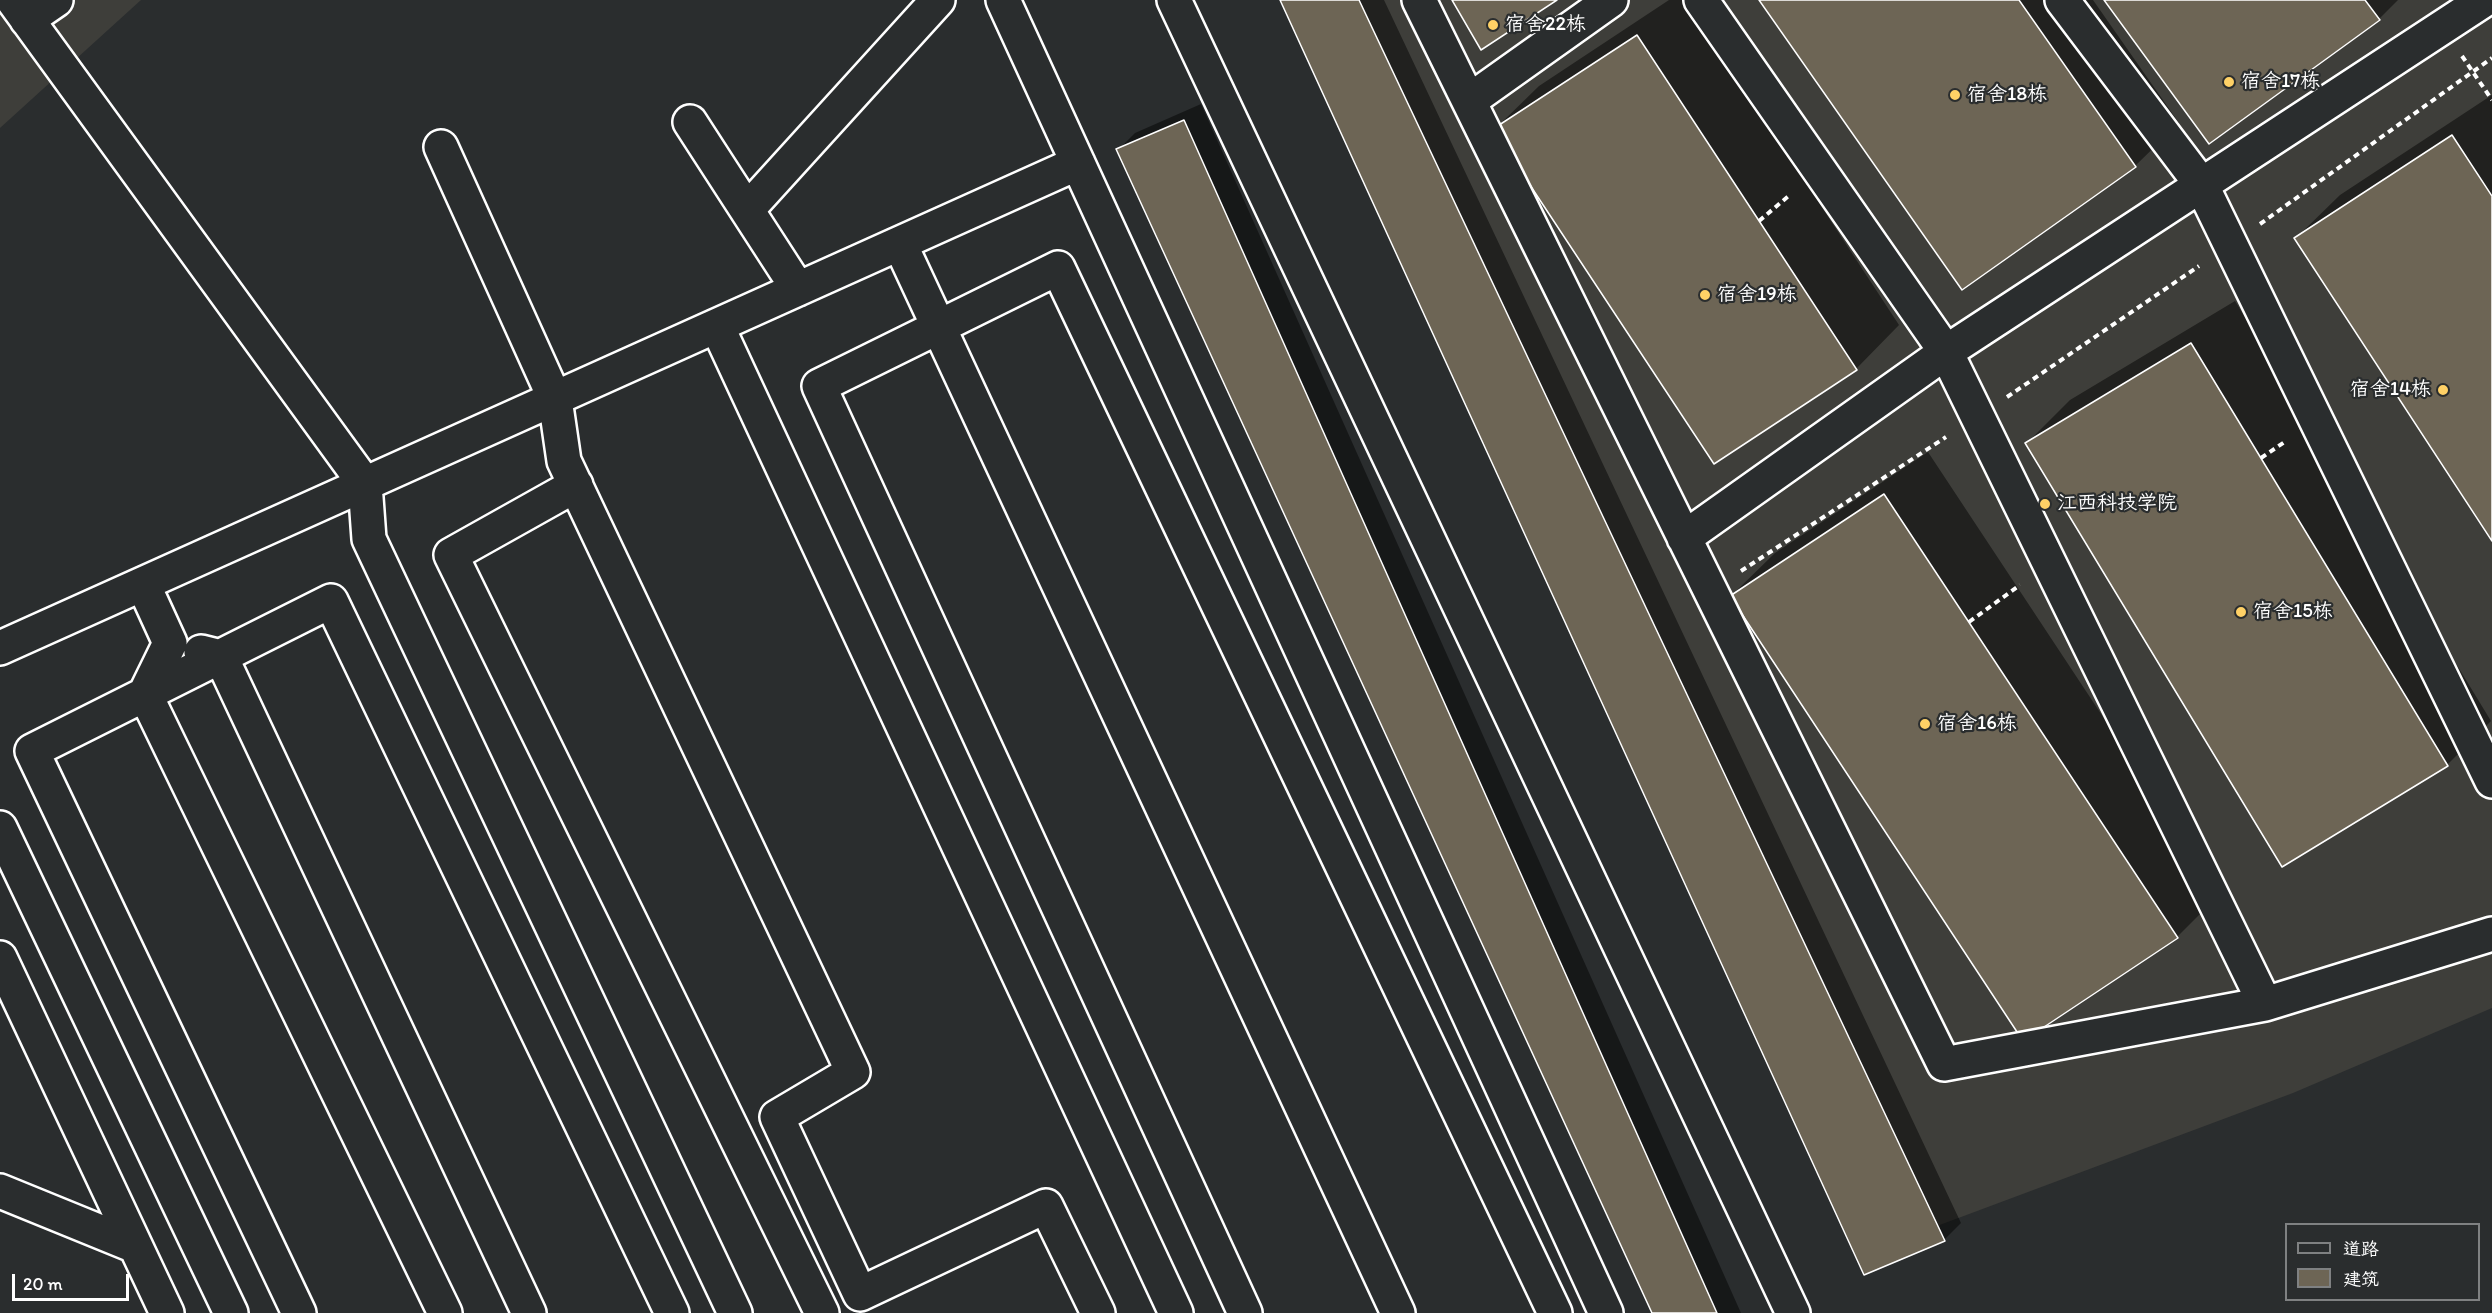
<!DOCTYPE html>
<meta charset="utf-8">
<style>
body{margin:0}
#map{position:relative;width:2492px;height:1313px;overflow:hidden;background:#2a2d2e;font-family:Itim,"LXGW WenKai TC",sans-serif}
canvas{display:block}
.legend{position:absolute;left:2285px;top:1223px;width:195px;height:78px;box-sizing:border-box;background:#2a2d2e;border:2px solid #7f8182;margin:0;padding:8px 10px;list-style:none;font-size:18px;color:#fff}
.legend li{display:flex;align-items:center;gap:12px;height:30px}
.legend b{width:30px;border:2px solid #7f8182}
.scale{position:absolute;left:12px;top:1274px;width:117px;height:27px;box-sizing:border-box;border:3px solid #fff;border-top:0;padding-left:8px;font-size:18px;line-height:21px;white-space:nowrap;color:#fff;-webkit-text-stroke:4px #2a2d2e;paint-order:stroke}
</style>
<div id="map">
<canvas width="2492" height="1313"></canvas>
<ul class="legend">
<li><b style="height:8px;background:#2a2d2e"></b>道路</li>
<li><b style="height:16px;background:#6d6555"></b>建筑</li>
</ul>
<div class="scale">20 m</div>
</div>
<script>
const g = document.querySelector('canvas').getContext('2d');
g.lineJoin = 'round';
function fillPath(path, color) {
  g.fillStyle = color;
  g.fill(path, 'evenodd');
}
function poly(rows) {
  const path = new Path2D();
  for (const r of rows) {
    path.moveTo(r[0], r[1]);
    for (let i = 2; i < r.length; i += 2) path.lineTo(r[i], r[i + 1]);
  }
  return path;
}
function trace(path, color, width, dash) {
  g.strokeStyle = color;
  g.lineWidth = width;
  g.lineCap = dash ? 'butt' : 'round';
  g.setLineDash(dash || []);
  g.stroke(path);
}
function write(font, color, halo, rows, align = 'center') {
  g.font = font + ' Itim,"LXGW WenKai TC",sans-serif';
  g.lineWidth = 4.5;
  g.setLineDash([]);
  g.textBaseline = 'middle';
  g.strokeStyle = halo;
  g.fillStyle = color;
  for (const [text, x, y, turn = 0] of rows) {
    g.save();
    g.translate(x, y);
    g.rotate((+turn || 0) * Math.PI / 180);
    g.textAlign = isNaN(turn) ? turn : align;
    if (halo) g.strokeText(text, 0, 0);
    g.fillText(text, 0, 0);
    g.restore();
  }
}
fillPath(poly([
 [0,0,141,0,0,128],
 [1359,0,2492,0,2492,1008,2293,1093,1937,1226]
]), '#3e3e3a');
fillPath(poly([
 [1281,0,1384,0,1961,1223,1944,1240],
 [1669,0,1686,0,1899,325,1856,369,1495,129,1539,86],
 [1761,0,2093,0,2179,123,2135,166,1963,287],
 [2106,0,2398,0,2379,19],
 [2492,95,2492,539,2296,238,2340,195],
 [1201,104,1741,1313,1653,1313,1118,150,1135,133],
 [2235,301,2491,721,2447,765,2027,443,2070,400],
 [1928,452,2220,894,2177,937,1731,596,1775,553]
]), '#0007');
const building = poly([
 [1280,0,1359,0,1945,1241,1864,1275,1280,0],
 [1452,0,1557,0,1481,50,1452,0],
 [1759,0,2019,0,2136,167,1962,290,1759,0],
 [2104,0,2365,0,2380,20,2209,144,2104,0],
 [1637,35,1857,370,1714,464,1493,129,1637,35],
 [1184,120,1717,1313,1652,1313,1116,149,1184,120],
 [2452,135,2492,196,2492,541,2294,238,2452,135],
 [2191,343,2448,766,2282,867,2025,443,2191,343],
 [1884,494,2178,938,2023,1041,1730,596,1884,494]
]);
fillPath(building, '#6d6555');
trace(building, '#fff', 1.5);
const minor = poly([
 [13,0,365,484,369,539,735,1313],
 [1003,0,1606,1313],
 [1174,0,1793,1313],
 [1419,0,1944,1064,2265,1004,2492,934],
 [1701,0,1946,352,2265,1004],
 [2062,0,2201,184,2492,781],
 [27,20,56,0],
 [1469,101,1611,0],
 [690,122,798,289],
 [441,147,555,399,564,461,853,1072,777,1117,860,1294,1046,1206,1098,1313],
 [747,210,938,0],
 [900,244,1398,1313],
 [717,326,1176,1313],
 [576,485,451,555,822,1313],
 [1684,538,1946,352,2484,0],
 [143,584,170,643,145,694,445,1313],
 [0,648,1078,163],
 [201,652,221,657,529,1313],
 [0,828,231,1313],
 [0,958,167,1313],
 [0,1191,135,1246],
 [299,1313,32,751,331,601,672,1313],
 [1245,1313,819,386,1058,268,1555,1313]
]);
trace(minor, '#fff', 38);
trace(poly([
 [2462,56,2492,100],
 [1759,221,1791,194],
 [2260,224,2492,58],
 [2007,397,2199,266],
 [2261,458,2286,441],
 [1741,571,1946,437],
 [1969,622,2020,585]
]), '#fff', 4, [6, 4.5]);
trace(minor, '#2a2d2e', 33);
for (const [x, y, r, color] of [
 [1493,25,6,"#ffd166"],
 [2229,82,6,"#ffd166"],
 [1955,95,6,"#ffd166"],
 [1705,295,6,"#ffd166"],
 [2443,390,6,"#ffd166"],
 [2045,504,6,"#ffd166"],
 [2241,612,6,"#ffd166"],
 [1925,724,6,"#ffd166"]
]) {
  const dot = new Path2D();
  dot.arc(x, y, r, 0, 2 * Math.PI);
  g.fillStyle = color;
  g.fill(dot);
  trace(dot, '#2a2d2e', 2);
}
write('20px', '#fff', '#2a2d2e', [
 ["宿舍22栋",1505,25],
 ["宿舍17栋",2241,82],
 ["宿舍18栋",1967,95],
 ["宿舍19栋",1717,295],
 ["宿舍14栋",2431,390,"right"],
 ["江西科技学院",2057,504],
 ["宿舍15栋",2253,612],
 ["宿舍16栋",1937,724]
], 'left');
</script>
